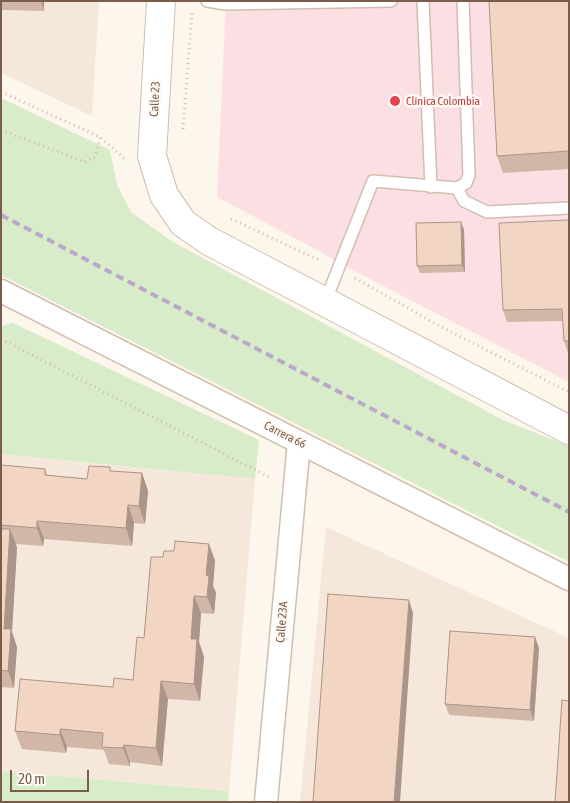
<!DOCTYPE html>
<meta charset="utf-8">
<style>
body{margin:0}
#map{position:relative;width:570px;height:803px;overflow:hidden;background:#fdf6ec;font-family:"Asap Condensed",sans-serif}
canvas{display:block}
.frame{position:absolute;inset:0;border:2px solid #7a5c4d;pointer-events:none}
.scale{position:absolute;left:10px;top:770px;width:79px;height:22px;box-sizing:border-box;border:2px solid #7a5c4d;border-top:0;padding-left:6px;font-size:15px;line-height:18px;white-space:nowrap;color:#7a5c4d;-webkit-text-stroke:4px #fffaf3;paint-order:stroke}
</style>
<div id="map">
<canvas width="570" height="803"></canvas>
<div class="frame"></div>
<div class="scale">20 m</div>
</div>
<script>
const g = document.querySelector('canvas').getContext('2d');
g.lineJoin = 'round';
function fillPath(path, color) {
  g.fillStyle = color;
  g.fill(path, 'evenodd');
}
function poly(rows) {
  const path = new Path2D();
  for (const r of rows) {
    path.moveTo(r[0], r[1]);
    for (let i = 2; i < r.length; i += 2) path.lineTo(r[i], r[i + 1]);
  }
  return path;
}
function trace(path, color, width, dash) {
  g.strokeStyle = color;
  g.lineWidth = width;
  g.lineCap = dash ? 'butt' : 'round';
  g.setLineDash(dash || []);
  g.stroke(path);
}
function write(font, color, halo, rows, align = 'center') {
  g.font = font + ' "Asap Condensed",sans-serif';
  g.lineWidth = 5;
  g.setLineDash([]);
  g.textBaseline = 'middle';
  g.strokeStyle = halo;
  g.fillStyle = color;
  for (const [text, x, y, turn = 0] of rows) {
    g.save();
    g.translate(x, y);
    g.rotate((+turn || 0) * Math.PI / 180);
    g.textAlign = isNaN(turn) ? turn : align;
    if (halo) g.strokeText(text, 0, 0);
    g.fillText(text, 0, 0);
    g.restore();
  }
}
fillPath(poly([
 [1,1,99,1,92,116,1,73],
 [1,454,255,479,229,791,1,771],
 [326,527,569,638,569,802,300,802]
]), '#f5e8da');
fillPath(poly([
 [226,1,569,1,569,382,341,264,319,251,217,197]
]), '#fbdfe3');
fillPath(poly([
 [1,98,110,150,117,185,131,212,173,242,503,420,569,446,569,562,1,275],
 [13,323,259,440,255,479,1,454,1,326],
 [1,771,229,791,228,802,1,802]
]), '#d8ecc9');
const service = poly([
 [207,1,225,4,391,1],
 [423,1,431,187],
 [457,188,464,201,487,212,569,208],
 [325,302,373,181,457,188,466,183,469,175,463,1]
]);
const minor = poly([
 [1,291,569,579],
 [266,802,299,442]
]);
const tertiary = poly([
 [161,1,152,156,164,195,183,223,209,241,569,430]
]);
trace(service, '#d1beb0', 14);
trace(minor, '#d1beb0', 25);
trace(tertiary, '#d1beb0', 30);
trace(poly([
 [1,92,100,137,125,159],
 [183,129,192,13],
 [1,130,85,162,95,157,100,137],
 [231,219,321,261],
 [355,278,445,329,569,392],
 [1,339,271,478]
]), '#d9b8a5', 3, [1, 4]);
trace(service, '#fff', 11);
trace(minor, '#fff', 22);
trace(tertiary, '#fff', 28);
trace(poly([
 [1,215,569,512]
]), '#b9a8c9', 4, [8, 5]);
fillPath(poly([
 [1,1,44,1,44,11,1,10],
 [569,1,569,169,503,173,497,156],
 [569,220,569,353,568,353,564,341,563,321,507,322,503,310],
 [461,222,464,230,465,272,420,273,417,266],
 [1,465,45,469,47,475,87,479,110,467,111,471,142,473,148,491,145,524,134,523,132,546,44,539,43,546,15,544,17,547,12,632,17,647,14,688,1,687],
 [209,544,215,561,213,586,216,593,214,614,201,613,199,642,204,657,200,701,168,699,162,766,130,762,130,766,109,764,104,750,67,747,66,753,22,749,15,731,113,687,133,680,144,638,163,557,174,551],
 [539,648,534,721,449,715,445,704]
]), '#d1b7a8');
fillPath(poly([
 [41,1,44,1,44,11],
 [461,222,464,230,465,272,462,265],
 [142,473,148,491,145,524,139,506],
 [128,505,134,523,132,546,126,528],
 [37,521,44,539,43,546,37,528],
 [10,529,17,547,12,632,17,647,14,688,8,671,4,629],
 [209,544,215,561,213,586,216,593,214,614,207,597,206,575],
 [194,596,201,613,199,642,204,657,200,701,194,684,191,639],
 [409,600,413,613,400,802,394,802],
 [535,637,539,648,534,721,530,710],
 [161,681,168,699,162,766,156,748],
 [60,729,67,747,66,753,60,735],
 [124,745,130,762,130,766,123,748]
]), '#aa9588');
const building = poly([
 [489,1,569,1,569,151,497,156,489,1],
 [569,220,569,341,564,341,562,309,503,310,499,223,569,220],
 [461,222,462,265,417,266,416,223,461,222],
 [1,465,45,469,45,475,87,479,89,466,110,467,110,471,142,473,139,506,128,505,126,528,37,521,37,528,1,525,1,465],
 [1,529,10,529,4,629,11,629,8,671,1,670,1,529],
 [175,541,209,544,206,575,209,576,207,597,194,596,191,639,197,639,194,684,161,681,156,748,124,745,123,748,102,747,103,733,60,729,60,735,15,731,20,679,113,687,114,678,133,680,137,637,144,638,151,557,163,557,164,551,174,551,175,541],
 [328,594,409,600,394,802,313,802,328,594],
 [450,631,535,637,530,710,445,704,450,631],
 [562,700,569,701,569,802,555,802,562,700]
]);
fillPath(building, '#f3d5c3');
trace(building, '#aa9588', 1);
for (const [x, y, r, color] of [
 [395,101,6,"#e0444e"]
]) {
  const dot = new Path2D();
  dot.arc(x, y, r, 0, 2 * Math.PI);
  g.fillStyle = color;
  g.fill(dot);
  trace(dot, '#fffaf3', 2);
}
write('12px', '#7a5c4d', '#fffaf3', [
 ["Calle 23",155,99,-87],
 ["Carrera 66",285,435,27],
 ["Calle 23A",282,622,-85]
]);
write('12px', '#be3a42', '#fffaf3', [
 ["Clínica Colombia",406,101]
], 'left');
</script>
